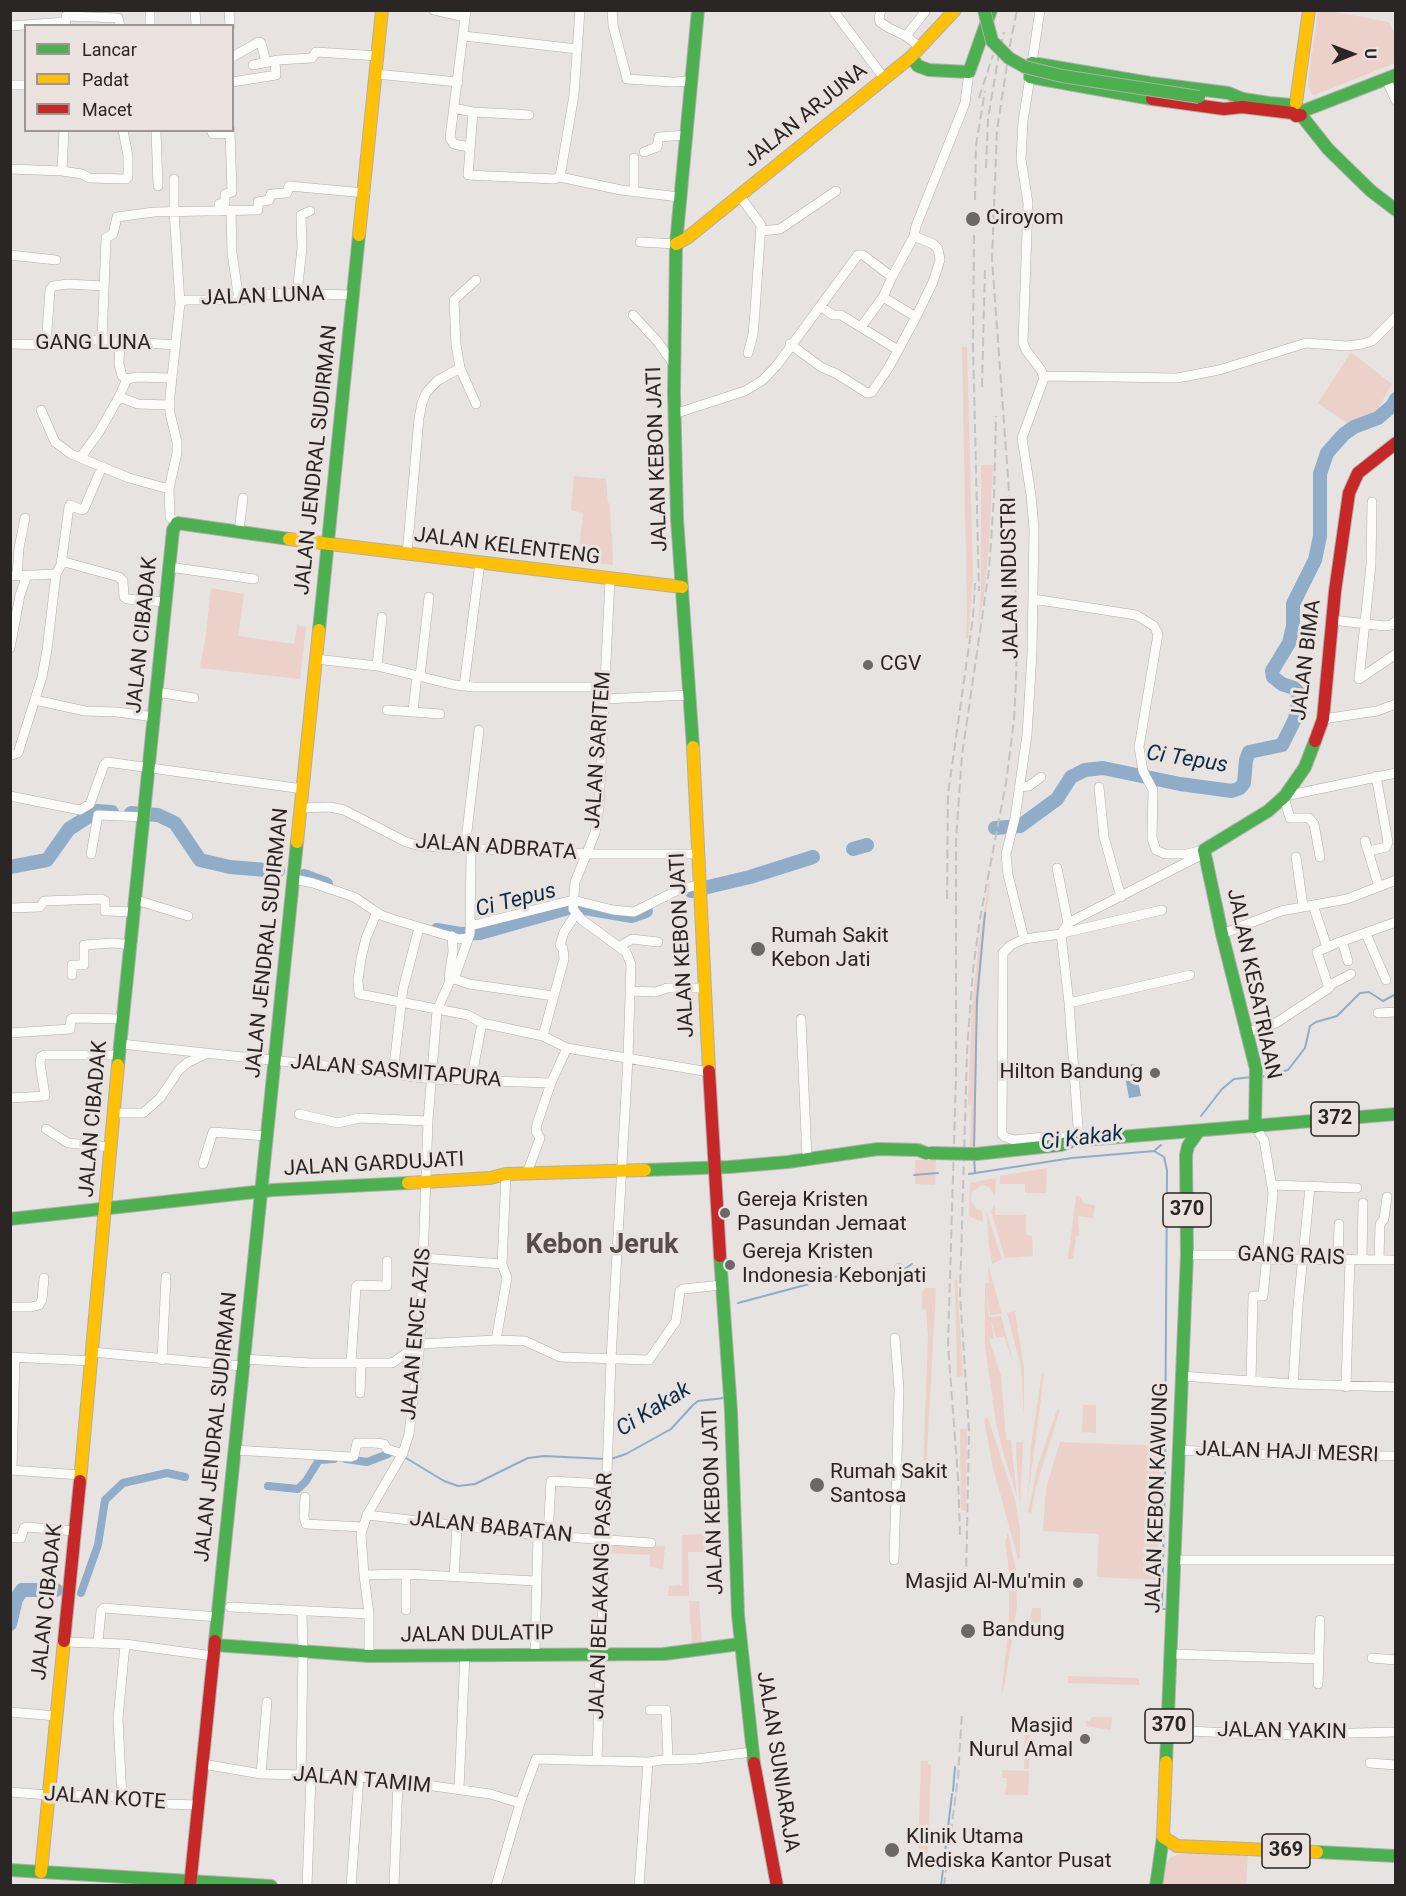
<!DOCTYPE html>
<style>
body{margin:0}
#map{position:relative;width:1406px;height:1896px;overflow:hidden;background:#e7e3e1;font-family:Roboto,sans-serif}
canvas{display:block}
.frame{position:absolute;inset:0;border:12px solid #292625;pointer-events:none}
.legend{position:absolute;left:24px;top:24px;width:210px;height:108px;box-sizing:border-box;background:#e9e2df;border:2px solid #9c9795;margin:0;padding:8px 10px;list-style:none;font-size:18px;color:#292625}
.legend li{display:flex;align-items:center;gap:12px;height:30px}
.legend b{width:30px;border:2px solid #9c9795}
.north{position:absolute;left:1322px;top:24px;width:60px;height:60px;-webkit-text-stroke:4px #e9e2df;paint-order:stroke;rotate:89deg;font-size:16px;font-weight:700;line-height:24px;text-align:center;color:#292625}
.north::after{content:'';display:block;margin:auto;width:21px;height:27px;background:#292625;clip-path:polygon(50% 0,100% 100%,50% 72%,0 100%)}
</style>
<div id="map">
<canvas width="1406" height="1896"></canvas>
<div class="frame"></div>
<ul class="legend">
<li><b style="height:8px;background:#4caf50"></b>Lancar</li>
<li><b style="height:8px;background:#ffc107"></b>Padat</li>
<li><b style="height:8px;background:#c62828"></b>Macet</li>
</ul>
<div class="north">U</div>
</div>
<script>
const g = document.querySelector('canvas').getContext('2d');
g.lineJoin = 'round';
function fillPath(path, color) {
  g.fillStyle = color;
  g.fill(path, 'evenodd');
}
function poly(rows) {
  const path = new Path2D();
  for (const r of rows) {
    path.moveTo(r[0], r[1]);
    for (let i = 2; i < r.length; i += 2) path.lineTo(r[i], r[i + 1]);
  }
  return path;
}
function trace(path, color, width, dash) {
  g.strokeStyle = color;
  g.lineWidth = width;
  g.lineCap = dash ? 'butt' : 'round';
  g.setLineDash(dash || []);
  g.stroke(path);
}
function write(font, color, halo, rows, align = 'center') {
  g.font = font + ' Roboto,sans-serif';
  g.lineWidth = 6;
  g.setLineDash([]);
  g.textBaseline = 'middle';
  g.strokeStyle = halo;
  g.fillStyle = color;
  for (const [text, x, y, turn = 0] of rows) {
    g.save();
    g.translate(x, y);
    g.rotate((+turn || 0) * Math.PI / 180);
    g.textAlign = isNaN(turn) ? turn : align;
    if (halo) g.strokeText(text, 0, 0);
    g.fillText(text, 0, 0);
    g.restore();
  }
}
fillPath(poly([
 [1318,11,1330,11,1389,22,1395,36,1395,63,1315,95,1312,94,1308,86,1309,75],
 [962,347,967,347,973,575,968,639,966,639,967,614],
 [1351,352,1392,384,1375,414,1348,424,1318,403],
 [981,465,993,465,989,542,984,595,978,625,981,595],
 [574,476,606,479,608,503,610,504,611,533,612,534,613,565,578,561,583,513,571,510],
 [211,588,244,594,238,636,294,644,297,625,306,627,300,679,200,668,206,634],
 [989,883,990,884,985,924,977,1021,975,1146,970,1147,971,1105,968,1104,972,1009,979,940],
 [915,1160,936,1160,935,1185,915,1184],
 [1047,1168,1046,1193,1025,1193,1025,1184,1000,1184,1000,1176],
 [996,1178,995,1195,989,1187,982,1185,972,1192,971,1201,976,1209,982,1211,983,1222,969,1216,970,1183],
 [1076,1196,1079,1196,1084,1203,1095,1205,1093,1218,1078,1216,1079,1236,1076,1236,1073,1259,1068,1259],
 [995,1205,995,1215,1026,1215,1026,1234,1032,1236,1033,1256,1005,1258,991,1211],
 [986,1210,1002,1259,992,1264,989,1245],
 [988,1265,1002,1314,990,1315,985,1283,989,1283],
 [955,1280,957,1280,963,1376,957,1377],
 [985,1284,989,1317,1001,1316,1014,1364,1004,1336,996,1338,990,1317,994,1338,989,1339,1001,1376,1006,1440,1011,1440,1017,1497,1003,1452,996,1423,985,1346],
 [926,1288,936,1288,926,1470,923,1470,928,1336,926,1310,922,1308,922,1293],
 [1015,1311,1024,1368,1024,1418,1021,1368,1007,1313],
 [1042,1373,1044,1373,1040,1407,1028,1496,1031,1445],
 [1083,1405,1096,1405,1096,1433,1082,1432],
 [1057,1410,1060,1410,1036,1487,1031,1513,1028,1512,1038,1465],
 [988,1418,1016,1503,1020,1532,1020,1559,1018,1559,992,1464,984,1419],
 [960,1429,967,1429,966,1511,961,1510],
 [1016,1442,1023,1442,1020,1507,1016,1452],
 [1060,1442,1162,1446,1157,1580,1097,1577,1099,1534,1043,1531,1046,1488],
 [1008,1533,1016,1570,1017,1606,1005,1683,1001,1696,1009,1625,1009,1571,1005,1541],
 [705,1534,705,1552,688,1552,689,1596,668,1596,669,1586,682,1585,682,1535],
 [609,1544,665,1546,663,1569,650,1567,650,1555,610,1553],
 [689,1601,699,1601,702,1642,692,1644],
 [1032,1608,1041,1608,1040,1640,1032,1639,1032,1623,1030,1623],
 [1068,1676,1139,1678,1139,1685,1068,1683],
 [1092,1717,1112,1717,1111,1730,1086,1726,1086,1721,1090,1721],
 [1044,1722,1043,1734,1030,1735,1029,1769,1024,1769,1025,1724,1040,1724],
 [921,1761,928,1761,928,1764,931,1765,928,1855,918,1854],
 [1002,1770,1029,1771,1028,1795,1005,1795,1007,1778,1002,1778],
 [1187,1852,1248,1855,1246,1885,1162,1886,1163,1868,1167,1862,1171,1857]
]), '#ebd1c9');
fillPath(poly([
 [1135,1064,1141,1096,1129,1098,1123,1066]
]), '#8facc8');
trace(poly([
 [1261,1077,1288,1070,1305,1048,1310,1026,1316,1022,1337,1016,1360,993,1369,992,1383,1001,1396,994],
 [1201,1116,1222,1089,1234,1079,1252,1077],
 [974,1150,977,999,985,913],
 [1154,1151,1164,1157,1167,1170,1165,1471,1162,1609,1168,1609],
 [974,1158,975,1173],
 [969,1174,1072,1158,1154,1151,1161,1145],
 [914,1175,938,1173],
 [903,1270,912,1264],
 [738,1303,839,1276,878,1271,897,1272],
 [406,1458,444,1481,458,1486,475,1484,528,1458,544,1456,605,1459],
 [611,1459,626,1454,671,1429,693,1405,698,1401,724,1398],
 [953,1791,955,1767],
 [941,1886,952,1794]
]), '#8facc8', 2);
trace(poly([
 [346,1459,367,1462,388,1454],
 [268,1486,298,1489,306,1481,319,1460,334,1459],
 [81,1593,98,1545,105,1500,123,1483,167,1473,185,1477]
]), '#8facc8', 8);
trace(poly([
 [131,813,158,815,175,823,200,860,230,867,278,871],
 [995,828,1020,826,1057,799,1071,777,1085,770,1103,768,1180,784,1232,791,1240,788,1244,783,1246,760,1249,752,1282,745,1295,719,1299,693,1294,688,1282,684,1273,677,1272,671,1289,643,1293,626,1293,604,1315,560,1320,536,1320,474,1327,453,1344,434,1354,427,1378,418,1392,406,1396,399],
 [853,849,867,845],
 [10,867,47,860,69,829,97,811,112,812],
 [304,876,326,884],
 [691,891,750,877,813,857],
 [437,930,460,934,480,933,568,908,579,907,632,916,646,911],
 [10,1624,16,1599,22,1590,56,1590]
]), '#8facc8', 14);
const street = poly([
 [150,10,150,26],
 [195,10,196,26],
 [229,10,230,26],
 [434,10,465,17],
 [466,10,450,138,454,144,469,147],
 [612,10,613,25,627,79,673,82,690,81],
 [833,10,884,78],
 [881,10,879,18,880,22,889,28,906,36,921,48],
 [66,16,118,18,120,26],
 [10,26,66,22],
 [464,36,577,49],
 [906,36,925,12],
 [232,57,259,42,261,43,266,62],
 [1032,63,1040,10],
 [253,65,278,60,312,58,316,52,378,56],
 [376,74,458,82],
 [1386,79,1396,101],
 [232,82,276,75,275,61],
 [10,85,26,85],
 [454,108,473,112,529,115],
 [473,112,468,175,554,179,560,177,621,190,679,197],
 [156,130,158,186],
 [211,130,213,134,230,133],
 [644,152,657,147,659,137,686,135],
 [634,158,634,192],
 [10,169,62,171,82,174,89,178,126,179,128,177,128,156,123,130],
 [62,171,64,130],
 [560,177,574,95,580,10],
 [174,179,174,211,180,303],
 [739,195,761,225,755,311,753,335,748,353],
 [231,210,232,253,239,300],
 [220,211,219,204,225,203,225,194,232,192,230,130],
 [761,231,780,229,836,191],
 [914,236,933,244,938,249,940,260,933,282,916,317],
 [640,242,676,244],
 [10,255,56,260],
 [297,293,302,248,301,215,310,211],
 [820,306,833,315,841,315,898,350],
 [633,315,658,342,674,365],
 [861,327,883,297],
 [102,340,106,238,113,234,117,217,154,212,258,210,258,202,269,200,271,194,287,193,289,186,365,193],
 [120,341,119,364,122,376,127,379],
 [10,344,46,345,75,343,83,340,102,340,176,345],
 [790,344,821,367,837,374,867,393,872,392,889,367,916,317,883,297,892,277],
 [46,345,50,290,53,286,68,284,103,286],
 [460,368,456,344,454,300,476,280],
 [1044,376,1177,378,1219,370,1306,343,1347,346,1362,344,1372,341,1396,317],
 [119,397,127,379,137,377,171,378],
 [41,410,55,442,71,454,129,478,169,489],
 [674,414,745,391,763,380,777,365,858,255,863,255,892,277,914,236,916,226,965,103,969,72],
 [81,457,99,432,119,397,138,404,170,405],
 [1372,502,1371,565,1359,679,1396,654],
 [177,523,170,517,169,489,177,453,177,442,170,413,170,396,180,303,186,300,239,300,275,293,353,295],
 [239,531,243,498],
 [407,554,419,418,422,403,426,393,437,381,460,368,476,404],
 [61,561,119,577,123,581,124,597,127,599,166,602],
 [169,567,254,579],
 [17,575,19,548,25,518],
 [10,576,56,574],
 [1033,599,1136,615,1154,626,1158,634,1139,747,1143,771,1153,790,1152,838,1156,850,1165,854,1187,854,1204,850],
 [1332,620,1385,626,1391,625,1396,621],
 [10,648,20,595,27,575],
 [316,659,377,666,455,685,474,687,604,687],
 [377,666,382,617],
 [420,676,429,597],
 [464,686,480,562],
 [157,692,194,698],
 [604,699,690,695],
 [35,700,85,711,117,712,154,717],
 [387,710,440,714],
 [413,711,417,675],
 [1323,719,1377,711,1396,704],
 [12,755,18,753,42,677,47,650,56,574,61,565,69,507,70,505,82,510,84,509,102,467],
 [1019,787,1029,786,1041,777],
 [1099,787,1104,837,1121,897],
 [10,796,80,810,90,804,104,765,107,762,303,789],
 [1285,796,1396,773],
 [1284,798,1290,818,1309,818,1314,824,1320,857],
 [301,808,330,807,344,810,406,842,420,846,588,854,698,854],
 [1365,841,1379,887],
 [465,848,479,730],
 [1369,851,1386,847,1388,842,1376,776],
 [91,854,98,815,144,817],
 [1296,857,1303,906],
 [1057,868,1068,923],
 [294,879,313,883,354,897,381,915,392,919,459,939,468,938],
 [136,900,188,916],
 [1313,905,1327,947],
 [10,908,40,907,44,901,102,899,105,901,105,911,135,912],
 [377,912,366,938,361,959,358,980,359,994,468,1015,482,1023,543,1036,567,1048,709,1072],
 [470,926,573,900,613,910,634,912,676,891,700,884],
 [1063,933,1162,910],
 [1061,934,1069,1003,1079,1140],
 [1222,934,1281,911,1347,899,1396,880],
 [1366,934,1386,980],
 [452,936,453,951,449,977,469,984,554,996],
 [1024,939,1008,875,1006,854,1015,818,1027,735,1032,653,1034,529,1031,495,1022,438,1044,378,1041,370,1026,350,1023,343,1028,203,1021,159,1023,121,1030,77],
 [1342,941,1348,961],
 [619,947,632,939,658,942],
 [72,975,72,965,84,965,84,945,113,943,132,945],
 [1328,986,1351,974],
 [630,991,656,992,667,988,705,988],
 [1069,1003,1190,975],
 [1378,1013,1396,1012],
 [801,1019,807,1159],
 [1247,1032,1276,1023,1329,988,1317,952,1337,943,1396,922],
 [10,1033,70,1029,71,1019,73,1018,123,1019],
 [543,1036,564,959,563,949,560,945,564,932,576,914],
 [121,1044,355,1069,431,1079,551,1083,567,1048],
 [393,1074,403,989,419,928],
 [471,1081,482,1023],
 [10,1098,45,1096,40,1063,41,1057,44,1055,120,1055],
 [114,1113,143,1113,160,1098,179,1070,187,1063,207,1053],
 [299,1114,338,1123,359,1118,428,1121],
 [46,1129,68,1143,110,1147],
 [1072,1141,1067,1138,1054,1136,1014,1140,1005,1137,1002,1134,1003,953,1011,945,1024,939,1061,934,1068,923,1205,853],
 [203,1164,213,1132,267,1136],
 [527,1173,540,1138,536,1131,537,1124,551,1083],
 [1273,1185,1357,1188],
 [1187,1255,1240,1255,1267,1259,1396,1260],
 [424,1258,502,1264],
 [1338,1259,1339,1224],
 [1362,1259,1363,1203],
 [1379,1260,1380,1224,1384,1219,1387,1197],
 [899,1268,899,1269],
 [10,1307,31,1307,39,1305,42,1300,44,1278],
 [496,1340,507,1278,502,1264,506,1174],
 [92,1352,242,1366],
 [10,1357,92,1361],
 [243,1359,310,1363,392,1363,420,1344,496,1340,525,1341,560,1357,649,1360,676,1321,680,1291,683,1289,722,1285],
 [162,1360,166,1277],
 [351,1363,356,1287,358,1285,387,1286,387,1261],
 [1181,1376,1293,1384,1396,1387],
 [1251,1381,1253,1296,1263,1296,1273,1193,1264,1140,1255,1127],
 [1293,1384,1298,1305,1310,1187],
 [1346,1387,1350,1259],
 [360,1393,361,1363],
 [234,1450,351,1457,354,1456,357,1443,374,1443,384,1444,387,1449,403,1454],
 [1178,1450,1273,1455,1396,1456],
 [10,1470,80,1475],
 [12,1470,15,1357],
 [305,1497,304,1517,306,1524,363,1527],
 [367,1515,538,1535,651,1543],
 [548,1536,551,1481,606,1484],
 [10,1538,21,1538,24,1528,26,1527,75,1531],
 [894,1560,899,1389,895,1338],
 [1176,1560,1396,1560],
 [364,1575,406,1574,536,1581],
 [454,1577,457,1526],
 [230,1607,369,1614],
 [406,1610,406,1574],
 [64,1642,125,1644,213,1656],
 [98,1643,101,1611,104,1608,218,1617],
 [535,1653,538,1535],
 [1172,1654,1319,1659],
 [369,1656,369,1614,364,1575,361,1534,367,1515,403,1453,409,1434,420,1344,428,1121,437,1010,450,981,454,979,470,934,471,849],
 [1372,1658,1396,1660],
 [1318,1684,1320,1620],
 [650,1710,666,1710,668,1759],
 [10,1712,56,1716],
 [1168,1730,1272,1735,1396,1732],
 [597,1761,611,1359,628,1058,631,964,626,952,582,920,573,909,575,882,595,833,599,807,610,579],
 [1370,1763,1396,1765],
 [203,1764,261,1774,351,1776,398,1781,490,1794,520,1803],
 [261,1774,267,1702],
 [301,1775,303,1651,302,1611],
 [459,1789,465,1654],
 [10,1792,48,1795,106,1796,165,1804,199,1805],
 [122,1798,118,1719,125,1644],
 [307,1886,311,1776],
 [351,1886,359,1777],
 [394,1886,398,1781],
 [496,1886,520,1803,536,1759,648,1762,662,1760,696,1759,752,1752],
 [639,1886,648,1762]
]);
const fast = poly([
 [911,57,918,66,929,70,969,72,991,10],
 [1152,99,1030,77,1032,63,1150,83,1228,93,1243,99,1269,103,1292,105,1296,103],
 [1303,111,1396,75],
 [1301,115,1328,149,1371,191,1396,210],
 [319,630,359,235],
 [693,747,677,519,674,392,676,244,698,10],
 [118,1065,173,530,177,523,289,539],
 [1255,1127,1256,1069,1222,934,1204,850,1268,811,1285,796,1305,767,1315,741],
 [976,1154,1061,1145,1072,1141,1396,1114],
 [645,1170,729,1167,788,1162,878,1149,918,1150,926,1153],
 [10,1219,273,1190,408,1183],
 [720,1256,731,1411,738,1615,754,1763],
 [215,1641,297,842],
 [215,1645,369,1656,664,1654,740,1644],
 [1166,1762,1187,1255,1186,1155,1188,1146,1198,1132],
 [1317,1852,1396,1856],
 [10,1870,271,1886],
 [1156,1886,1163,1837]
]);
const slow = poly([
 [1296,103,1309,10],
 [359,235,382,10],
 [676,244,687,238,911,57,955,10],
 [289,539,682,587],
 [693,747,709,1071],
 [297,842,319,630],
 [408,1183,490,1178,506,1174,645,1170],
 [80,1481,118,1065],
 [1166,1762,1163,1837,1177,1846,1317,1852],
 [41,1872,64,1641]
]);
const jam = poly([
 [1152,99,1224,109,1242,107,1292,113,1296,116,1301,115],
 [1315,741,1323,719,1335,591,1349,493,1358,473,1396,443],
 [709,1071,720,1256],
 [64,1641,80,1481],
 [754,1763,777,1886],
 [190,1886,215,1641]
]);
trace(street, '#b1aeac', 10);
trace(fast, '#b1aeac', 14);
trace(slow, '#b1aeac', 14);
trace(jam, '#b1aeac', 14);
trace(street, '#fbfbfa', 9);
trace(fast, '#4caf50', 12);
trace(slow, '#ffc107', 12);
trace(jam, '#c62828', 12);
trace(poly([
 [979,98,993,55],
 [986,168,988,119,999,53,1004,32],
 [975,200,976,145,985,91],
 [974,235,973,346,979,591],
 [982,387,985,267],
 [947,899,948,794,973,617,975,583],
 [960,1535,958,1477,948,1345,956,1075,956,839,962,755,989,570,994,497,996,416],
 [966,1580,969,1431,960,1294,967,1051,973,970,980,919,1006,783,1014,720,1016,681,1017,632,1015,573,992,259,997,130,1010,45,1017,10],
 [944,1886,958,1777,962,1712]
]), '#c3c2c2', 2, [9, 4.5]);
const fastBridge = poly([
 [984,10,992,41,1009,58,1025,67,1062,76,1199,97],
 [930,1153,976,1154]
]);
trace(fastBridge, '#b1aeac', 14, []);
trace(fastBridge, '#4caf50', 12);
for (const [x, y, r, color] of [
 [973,219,8,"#6c6867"],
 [868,665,6,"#6c6867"],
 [758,949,8,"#6c6867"],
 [1155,1073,6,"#6c6867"],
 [725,1213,6,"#6c6867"],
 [730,1265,6,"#6c6867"],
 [817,1485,8,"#6c6867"],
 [1078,1583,6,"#6c6867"],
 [968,1631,8,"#6c6867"],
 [1085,1739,6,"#6c6867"],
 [892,1850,8,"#6c6867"]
]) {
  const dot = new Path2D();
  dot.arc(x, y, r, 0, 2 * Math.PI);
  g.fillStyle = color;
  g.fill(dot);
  trace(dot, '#e9e2df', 2);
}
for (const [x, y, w] of [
 [1335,1119,48],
 [1187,1210,48],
 [1169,1726,48],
 [1286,1851,48]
]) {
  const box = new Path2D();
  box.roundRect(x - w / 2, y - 17, w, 34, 4.5);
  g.fillStyle = '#e9e2df';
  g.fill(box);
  trace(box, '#292625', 1.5);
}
write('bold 20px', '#292625', null, [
 ["372",1335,1119],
 ["370",1187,1210],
 ["370",1169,1726],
 ["369",1286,1851]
]);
write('21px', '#292625', '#e9e2df', [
 ["JALAN ARJUNA",806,116,-39],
 ["JALAN LUNA",263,297,-2],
 ["GANG LUNA",93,344],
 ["JALAN KEBON JATI",658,459,-92],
 ["JALAN JENDRAL SUDIRMAN",317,460,-84],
 ["JALAN KELENTENG",507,547,7],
 ["JALAN INDUSTRI",1011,578,-91],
 ["JALAN CIBADAK",143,635,-84],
 ["JALAN BIMA",1307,660,-83],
 ["JALAN SARITEM",599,750,-86],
 ["JALAN ADBRATA",496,848,4],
 ["JALAN JENDRAL SUDIRMAN",268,943,-84],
 ["JALAN KEBON JATI",683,945,-93],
 ["JALAN KESATRIAAN",1253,984,78],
 ["JALAN SASMITAPURA",396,1072,5],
 ["JALAN CIBADAK",94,1119,-85],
 ["JALAN GARDUJATI",374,1165,-3],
 ["GANG RAIS",1291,1257,2],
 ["JALAN ENCE AZIS",417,1334,-85],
 ["JALAN JENDRAL SUDIRMAN",217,1427,-84],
 ["JALAN HAJI MESRI",1287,1453,2],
 ["JALAN KEBON KAWUNG",1158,1498,-88],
 ["JALAN KEBON JATI",714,1502,-92],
 ["JALAN BABATAN",491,1528,6],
 ["JALAN BELAKANG PASAR",602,1596,-88],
 ["JALAN CIBADAK",48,1602,-84],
 ["JALAN DULATIP",477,1635,-1],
 ["JALAN YAKIN",1282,1732,1],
 ["JALAN SUNIARAJA",777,1762,81],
 ["JALAN TAMIM",362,1781,5],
 ["JALAN KOTE",105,1799,4]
]);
write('21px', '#292625', '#e9e2df', [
 ["Ciroyom",986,219],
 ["CGV",880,665],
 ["Rumah Sakit",771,937],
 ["Kebon Jati",771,961],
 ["Hilton Bandung",1143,1073,"right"],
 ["Gereja Kristen",737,1201],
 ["Pasundan Jemaat",737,1225],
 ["Gereja Kristen",742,1253],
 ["Indonesia Kebonjati",742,1277],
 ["Rumah Sakit",830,1473],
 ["Santosa",830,1497],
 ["Masjid Al-Mu'min",1066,1583,"right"],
 ["Bandung",982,1631],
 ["Masjid",1073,1727,"right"],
 ["Nurul Amal",1073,1751,"right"],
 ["Klinik Utama",906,1838],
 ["Mediska Kantor Pusat",906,1862]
], 'left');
write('italic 22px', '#0a2c48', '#e9e2df', [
 ["Ci Tepus",1187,760,9],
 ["Ci Tepus",516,901,-14],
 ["Ci Kakak",1082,1139,-7],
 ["Ci Kakak",654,1410,-32]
]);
write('bold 27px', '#554e4c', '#e9e2df', [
 ["Kebon Jeruk",602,1246]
]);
</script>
